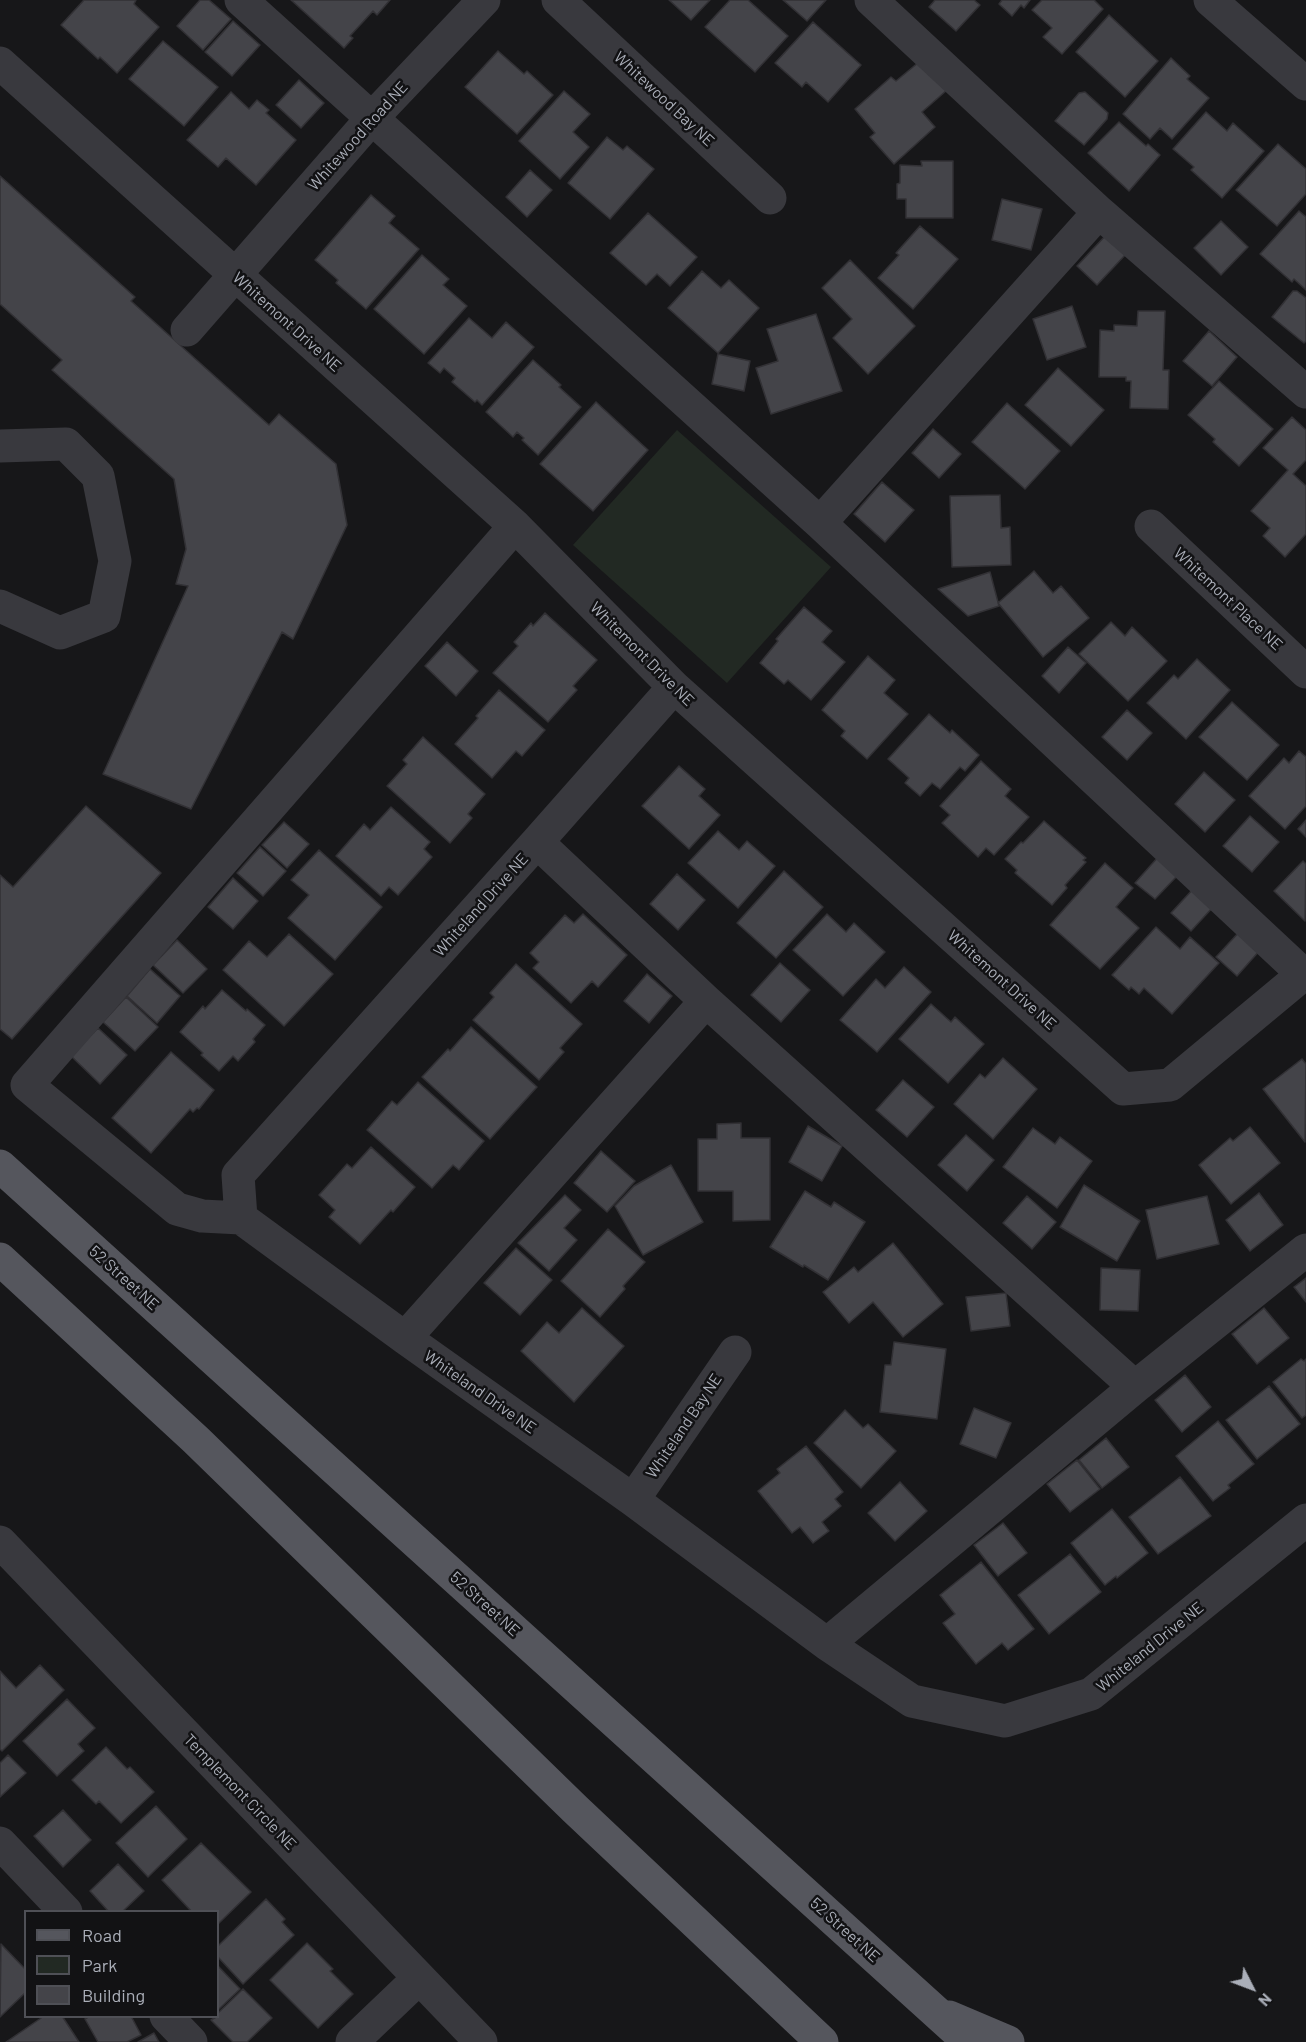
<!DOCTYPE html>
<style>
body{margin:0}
#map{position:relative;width:1306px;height:2042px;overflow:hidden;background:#171719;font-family:Barlow,sans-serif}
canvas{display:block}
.legend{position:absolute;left:24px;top:1910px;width:195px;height:108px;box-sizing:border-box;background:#121214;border:2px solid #4f5056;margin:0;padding:8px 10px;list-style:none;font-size:18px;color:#aaaeb8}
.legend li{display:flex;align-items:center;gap:12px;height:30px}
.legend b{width:30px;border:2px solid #4f5056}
.north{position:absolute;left:1222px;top:1958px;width:60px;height:60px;-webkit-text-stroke:4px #121214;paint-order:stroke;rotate:132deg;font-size:16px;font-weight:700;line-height:24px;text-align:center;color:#aaaeb8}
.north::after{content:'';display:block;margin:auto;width:21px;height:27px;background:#aaaeb8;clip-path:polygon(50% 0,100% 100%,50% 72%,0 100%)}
</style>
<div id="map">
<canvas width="1306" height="2042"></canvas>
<ul class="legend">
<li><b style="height:8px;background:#55565d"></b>Road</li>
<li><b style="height:16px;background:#222923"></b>Park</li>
<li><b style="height:16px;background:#444449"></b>Building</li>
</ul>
<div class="north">N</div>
</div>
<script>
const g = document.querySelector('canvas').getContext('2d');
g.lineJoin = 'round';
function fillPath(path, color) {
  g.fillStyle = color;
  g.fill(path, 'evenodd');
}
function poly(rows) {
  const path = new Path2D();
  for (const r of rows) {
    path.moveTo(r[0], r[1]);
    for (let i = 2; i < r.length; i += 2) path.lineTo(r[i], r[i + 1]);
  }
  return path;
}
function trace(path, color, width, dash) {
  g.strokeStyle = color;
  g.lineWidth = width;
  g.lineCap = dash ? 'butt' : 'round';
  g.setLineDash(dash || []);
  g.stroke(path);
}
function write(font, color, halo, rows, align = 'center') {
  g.font = font + ' Barlow,sans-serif';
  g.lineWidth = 5;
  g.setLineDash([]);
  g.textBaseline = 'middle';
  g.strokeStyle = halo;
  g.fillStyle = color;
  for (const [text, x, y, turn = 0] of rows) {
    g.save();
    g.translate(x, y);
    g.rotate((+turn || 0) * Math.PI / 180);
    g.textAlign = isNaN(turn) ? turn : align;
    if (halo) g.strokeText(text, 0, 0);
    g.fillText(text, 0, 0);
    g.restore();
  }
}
fillPath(poly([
 [677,430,831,567,727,683,573,545]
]), '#222923');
const building = poly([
 [84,0,136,0,134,4,159,27,117,73,100,57,98,59,61,25,84,0],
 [200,0,209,0,231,19,203,50,177,26,200,0],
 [291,0,390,0,377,15,373,11,350,36,353,38,344,48,291,0],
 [669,0,710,0,691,20,669,0],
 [730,0,748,0,788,36,755,72,705,27,730,0],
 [783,0,826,0,807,21,783,0],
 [935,0,974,0,980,5,956,31,929,7,935,0],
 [1002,0,1030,0,1024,8,1021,5,1012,16,999,4,1002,0],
 [1042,0,1094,0,1103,9,1062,54,1043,37,1052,28,1032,10,1042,0],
 [1109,15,1158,61,1125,97,1076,52,1109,15],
 [233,21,260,45,232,76,205,52,233,21],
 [813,22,861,65,828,102,806,82,802,87,775,63,813,22],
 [163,41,218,87,184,126,129,79,163,41],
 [498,51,524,74,527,71,553,95,517,134,465,87,498,51],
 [1171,58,1190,76,1187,79,1209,98,1172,139,1160,128,1150,139,1123,114,1171,58],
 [919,62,947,90,922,112,935,127,894,164,870,137,875,133,855,109,891,77,896,81,919,62],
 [299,80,324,103,301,128,276,105,299,80],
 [564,91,590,114,573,132,589,147,560,179,519,141,564,91],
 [231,92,249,109,257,100,269,110,266,113,296,140,256,185,226,158,218,167,187,140,231,92],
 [1085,92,1108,113,1107,119,1084,145,1055,121,1079,93,1085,92],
 [1206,112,1227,131,1233,123,1264,151,1222,198,1191,170,1194,167,1173,149,1206,112],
 [1119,122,1146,146,1148,144,1160,155,1129,191,1088,153,1119,122],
 [607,137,623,150,627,146,654,169,610,219,568,183,607,137],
 [1278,144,1306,169,1306,194,1277,226,1236,190,1278,144],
 [921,161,953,161,953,218,906,218,906,199,897,199,897,184,900,183,900,165,922,166,921,161],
 [530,170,552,190,527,217,506,197,530,170],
 [0,176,135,297,131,301,269,425,279,414,336,464,347,525,293,639,282,632,191,809,103,774,188,586,176,584,186,549,174,479,52,370,62,360,0,304,0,176],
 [371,195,395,216,389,223,419,249,366,309,336,283,338,280,315,260,371,195],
 [1002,199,1042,209,1031,250,992,240,1002,199],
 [1299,211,1306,217,1306,290,1294,279,1292,282,1260,254,1299,211],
 [648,213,697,257,670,286,657,274,646,285,610,253,648,213],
 [1221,221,1248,247,1221,275,1194,248,1221,221],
 [920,226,958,259,913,309,878,278,899,255,896,253,920,226],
 [1107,234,1127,253,1097,285,1077,266,1107,234],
 [422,255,449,279,443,285,467,306,424,354,374,309,422,255],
 [850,260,915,326,868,374,833,338,852,319,822,288,850,260],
 [702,271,721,288,729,280,759,308,718,353,668,308,702,271],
 [1293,291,1297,291,1306,298,1306,341,1304,343,1272,317,1293,291],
 [1072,306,1086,347,1047,360,1033,319,1072,306],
 [1138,311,1165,311,1163,370,1169,370,1168,409,1130,408,1131,381,1126,381,1126,377,1099,377,1100,330,1114,331,1114,325,1137,326,1138,311],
 [816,314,842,391,771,414,756,368,778,361,767,329,816,314],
 [469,318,492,338,506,322,534,347,482,405,477,400,475,402,452,382,455,378,444,368,440,373,428,363,469,318],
 [1209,331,1237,357,1212,386,1183,361,1209,331],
 [718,354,750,361,744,391,712,384,718,354],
 [533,360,561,385,559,387,581,407,538,455,522,440,524,438,517,432,513,437,486,412,533,360],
 [1058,368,1104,410,1071,446,1025,405,1058,368],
 [1219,381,1273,429,1239,466,1213,442,1215,439,1188,415,1219,381],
 [596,402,648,450,593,511,540,464,596,402],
 [1007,403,1060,451,1025,489,972,442,1007,403],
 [1292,417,1306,430,1306,460,1293,474,1306,486,1306,534,1285,557,1263,536,1270,528,1251,511,1288,470,1263,448,1292,417],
 [933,429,961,454,939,478,912,453,933,429],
 [882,482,914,510,885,542,854,514,882,482],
 [1000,495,1001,528,1010,527,1011,565,952,567,950,496,1000,495],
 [1034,571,1053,593,1061,586,1089,618,1043,657,998,603,1034,571],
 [990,572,999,606,968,616,938,589,990,572],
 [804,607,832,631,822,642,845,662,811,700,788,680,784,684,760,663,778,641,776,639,804,607],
 [545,613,597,660,573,686,577,690,548,722,493,673,518,646,514,642,531,623,533,626,545,613],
 [1111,622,1125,636,1132,627,1167,661,1128,701,1079,654,1111,622],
 [447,642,478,671,456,696,425,666,447,642],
 [1068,647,1086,663,1059,693,1042,676,1068,647],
 [868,656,895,680,884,693,908,714,867,759,841,736,845,731,822,710,868,656],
 [1197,659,1230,690,1186,739,1147,703,1174,675,1178,679,1197,659],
 [499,690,545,730,522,756,516,751,492,778,455,744,478,718,476,716,499,690],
 [1232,702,1279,745,1247,780,1199,737,1232,702],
 [1127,710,1152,733,1127,760,1102,737,1127,710],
 [929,714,950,733,952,730,979,755,965,771,960,767,940,789,932,783,920,796,905,783,909,778,888,759,929,714],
 [423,737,485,794,468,814,472,818,450,843,387,786,407,764,403,760,423,737],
 [1299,751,1306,757,1306,806,1285,829,1249,796,1284,758,1289,763,1299,751],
 [981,761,1011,789,1005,796,1029,817,994,855,986,848,978,857,942,823,950,815,940,806,981,761],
 [679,766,705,789,699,796,720,815,689,849,642,806,679,766],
 [1204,772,1235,800,1205,832,1175,804,1204,772],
 [86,806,161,873,12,1039,0,1029,0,875,13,887,86,806],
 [391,807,430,842,424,849,432,857,398,895,389,887,381,896,336,856,364,824,370,830,391,807],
 [1250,816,1279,842,1252,872,1223,846,1250,816],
 [1306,820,1306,837,1298,829,1306,820],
 [1044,821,1086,858,1083,860,1086,862,1065,885,1067,888,1052,905,1015,873,1017,870,1005,859,1021,842,1023,843,1044,821],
 [284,822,309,844,287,868,262,845,284,822],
 [718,831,739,850,747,841,775,866,738,908,688,863,718,831],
 [260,847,286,871,263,896,237,873,260,847],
 [319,850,382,907,335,960,288,918,309,895,291,880,319,850],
 [1159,856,1179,874,1155,899,1135,883,1159,856],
 [1303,861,1306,864,1305,921,1274,891,1303,861],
 [1105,863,1133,888,1116,907,1139,928,1100,969,1050,925,1105,863],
 [784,871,823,907,776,958,737,923,784,871],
 [677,874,705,900,678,930,650,904,677,874],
 [233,878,258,901,233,929,208,907,233,878],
 [1194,888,1214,906,1191,931,1171,913,1194,888],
 [583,914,627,955,598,987,592,981,571,1003,533,968,539,962,530,953,565,915,574,923,583,914],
 [827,914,846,932,854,923,885,952,843,996,793,950,827,914],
 [1156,927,1180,949,1190,937,1219,963,1172,1014,1144,988,1139,994,1131,987,1129,990,1112,975,1156,927],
 [1241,930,1261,949,1237,976,1216,957,1241,930],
 [289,934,333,974,284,1026,223,970,249,941,267,957,289,934],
 [177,940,207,969,183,993,153,965,177,940],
 [780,963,810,990,781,1022,751,995,780,963],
 [516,964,582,1024,560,1048,564,1052,539,1080,473,1020,494,997,490,993,516,964],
 [904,967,931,992,877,1052,840,1020,876,979,885,988,904,967],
 [150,969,180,996,157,1023,127,996,150,969],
 [647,974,672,996,649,1023,624,1001,647,974],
 [222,990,246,1011,247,1009,265,1025,253,1039,255,1042,238,1061,233,1056,219,1071,201,1055,203,1053,180,1032,203,1006,205,1009,222,990],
 [126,997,158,1027,135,1051,103,1022,126,997],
 [931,1004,951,1022,955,1017,984,1044,948,1083,899,1039,931,1004],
 [471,1027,537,1087,490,1139,422,1077,448,1049,450,1051,471,1027],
 [98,1028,127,1055,100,1084,71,1056,98,1028],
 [171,1052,214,1090,199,1109,197,1108,193,1112,190,1109,151,1153,112,1118,171,1052],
 [1003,1058,1037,1089,993,1139,954,1104,980,1074,985,1078,1003,1058],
 [1302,1059,1306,1064,1305,1142,1263,1089,1302,1059],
 [903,1080,934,1107,907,1137,876,1110,903,1080],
 [418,1082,484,1141,459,1170,453,1165,432,1188,367,1130,392,1101,397,1105,418,1082],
 [741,1123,741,1138,770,1138,770,1220,733,1221,733,1191,698,1191,698,1139,717,1139,717,1124,741,1123],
 [808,1126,842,1146,822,1181,789,1162,808,1126],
 [1250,1127,1280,1163,1231,1204,1199,1165,1230,1138,1233,1141,1250,1127],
 [1033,1128,1055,1144,1060,1137,1092,1161,1057,1208,1003,1167,1033,1128],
 [966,1135,994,1160,967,1191,938,1165,966,1135],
 [371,1147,415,1187,393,1212,391,1210,360,1244,329,1217,335,1210,319,1195,347,1164,352,1168,371,1147],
 [601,1151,635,1181,607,1212,574,1183,601,1151],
 [671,1165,703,1222,643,1255,615,1206,634,1186,671,1165],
 [1084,1185,1140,1221,1117,1261,1060,1227,1084,1185],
 [805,1191,831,1207,834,1202,865,1222,828,1280,804,1265,803,1267,770,1247,805,1191],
 [1259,1193,1283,1225,1250,1251,1226,1220,1259,1193],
 [565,1195,581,1210,564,1228,577,1240,549,1271,518,1243,565,1195],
 [1027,1196,1056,1222,1032,1249,1003,1223,1027,1196],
 [1207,1196,1219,1244,1157,1259,1146,1210,1207,1196],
 [608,1229,645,1262,623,1286,625,1289,600,1317,561,1281,608,1229],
 [893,1243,943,1304,903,1337,873,1302,849,1323,823,1292,854,1267,858,1272,893,1243],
 [516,1248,552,1280,520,1315,484,1283,516,1248],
 [1101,1268,1140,1270,1138,1311,1100,1310,1101,1268],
 [1306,1278,1306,1302,1294,1287,1306,1278],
 [1006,1293,1010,1326,971,1331,966,1297,1006,1293],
 [582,1308,624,1346,574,1402,521,1351,547,1322,559,1333,582,1308],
 [1264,1308,1289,1338,1257,1364,1232,1334,1264,1308],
 [894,1342,946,1349,937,1419,880,1412,885,1365,891,1365,894,1342],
 [1301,1359,1304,1361,1306,1359,1306,1415,1302,1418,1273,1382,1301,1359],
 [1185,1375,1211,1407,1182,1432,1155,1400,1185,1375],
 [1269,1386,1300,1424,1257,1459,1226,1420,1269,1386],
 [974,1408,1011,1423,996,1458,960,1444,974,1408],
 [845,1410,863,1428,868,1424,896,1451,861,1488,814,1443,845,1410],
 [1218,1421,1254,1464,1228,1485,1230,1488,1213,1501,1176,1456,1218,1421],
 [1106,1438,1129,1467,1102,1488,1079,1460,1106,1438],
 [806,1446,843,1492,835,1499,841,1506,822,1522,829,1531,813,1543,800,1527,792,1533,758,1491,780,1473,777,1469,806,1446],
 [1077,1460,1100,1489,1070,1512,1047,1484,1077,1460],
 [1180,1477,1211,1516,1158,1554,1129,1517,1180,1477],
 [900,1482,927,1511,895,1541,868,1513,900,1482],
 [1112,1509,1148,1553,1117,1578,1116,1576,1105,1585,1071,1543,1112,1509],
 [1003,1523,1027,1553,998,1576,974,1545,1003,1523],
 [1070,1554,1101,1592,1049,1634,1018,1595,1070,1554],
 [981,1562,1034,1629,1008,1650,1002,1643,976,1664,943,1623,955,1614,940,1595,981,1562],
 [40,1665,64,1690,2,1751,0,1749,0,1671,16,1688,40,1665],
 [67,1699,95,1728,78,1744,84,1751,57,1776,23,1741,67,1699],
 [106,1747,127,1769,130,1767,154,1792,121,1823,99,1801,96,1804,72,1780,106,1747],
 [8,1755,26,1773,0,1797,0,1763,8,1755],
 [156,1806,187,1839,148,1877,116,1843,156,1806],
 [63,1810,91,1840,63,1867,34,1836,63,1810],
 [201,1843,251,1892,218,1924,218,1912,192,1912,162,1880,201,1843],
 [118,1864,144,1891,122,1912,109,1912,90,1891,118,1864],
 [266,1899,285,1919,282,1922,294,1935,243,1984,218,1957,218,1946,266,1899],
 [307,1943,333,1969,330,1971,353,1994,318,2028,270,1980,307,1943],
 [1,1944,26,1970,26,1992,0,2017,1,1944],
 [218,1966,240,1989,218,2010,218,1966],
 [243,1989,272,2018,247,2042,233,2042,211,2020,218,2016,218,2013,243,1989],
 [44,2016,62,2016,79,2042,6,2042,44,2016],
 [90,2016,131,2016,141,2035,127,2042,98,2042,85,2019,90,2016],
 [154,2033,159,2042,138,2042,154,2033]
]);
fillPath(building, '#444449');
trace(building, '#323135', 1.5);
trace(poly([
 [241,0,820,523,1303,974],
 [558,0,770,198],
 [871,0,1099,212,1306,392],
 [1210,0,1306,84],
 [0,63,515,526,674,687,1123,1089,1170,1085,1306,972],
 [187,330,373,117,484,0],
 [0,446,66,444,98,476,115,561,104,616,60,633,0,606],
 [820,523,1099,212],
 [1151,526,1306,672],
 [674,687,537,842,238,1175,241,1218,405,1338,633,1500,827,1644,912,1701,1005,1721,1091,1694,1306,1520],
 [537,842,706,1001,1135,1387],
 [241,1218,202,1216,177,1209,27,1085,515,526],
 [405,1338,706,1001],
 [633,1500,735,1352],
 [0,1542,481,2042],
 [827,1644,1135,1387,1306,1250],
 [0,1843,66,1912],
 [166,2016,191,2042],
 [352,2042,419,1978]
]), '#39393e', 33);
trace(poly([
 [0,1166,969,2042],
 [0,1259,196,1440,575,1809,822,2042],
 [949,2017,1008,2042]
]), '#55565d', 33);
write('16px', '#aaaeb8', '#121214', [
 ["Whitewood Bay NE",664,99,43],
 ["Whitewood Road NE",358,136,-48],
 ["Whitemont Drive NE",287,322,42],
 ["Whitemont Place NE",1228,599,43],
 ["Whitemont Drive NE",642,654,45],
 ["Whiteland Drive NE",481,905,-48],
 ["Whitemont Drive NE",1002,980,42],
 ["52 Street NE",124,1278,42],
 ["Whiteland Drive NE",480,1392,35],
 ["Whiteland Bay NE",684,1426,-56],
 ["52 Street NE",485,1604,42],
 ["Whiteland Drive NE",1150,1647,-39],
 ["Templemont Circle NE",240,1792,46],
 ["52 Street NE",845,1930,42]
]);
</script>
